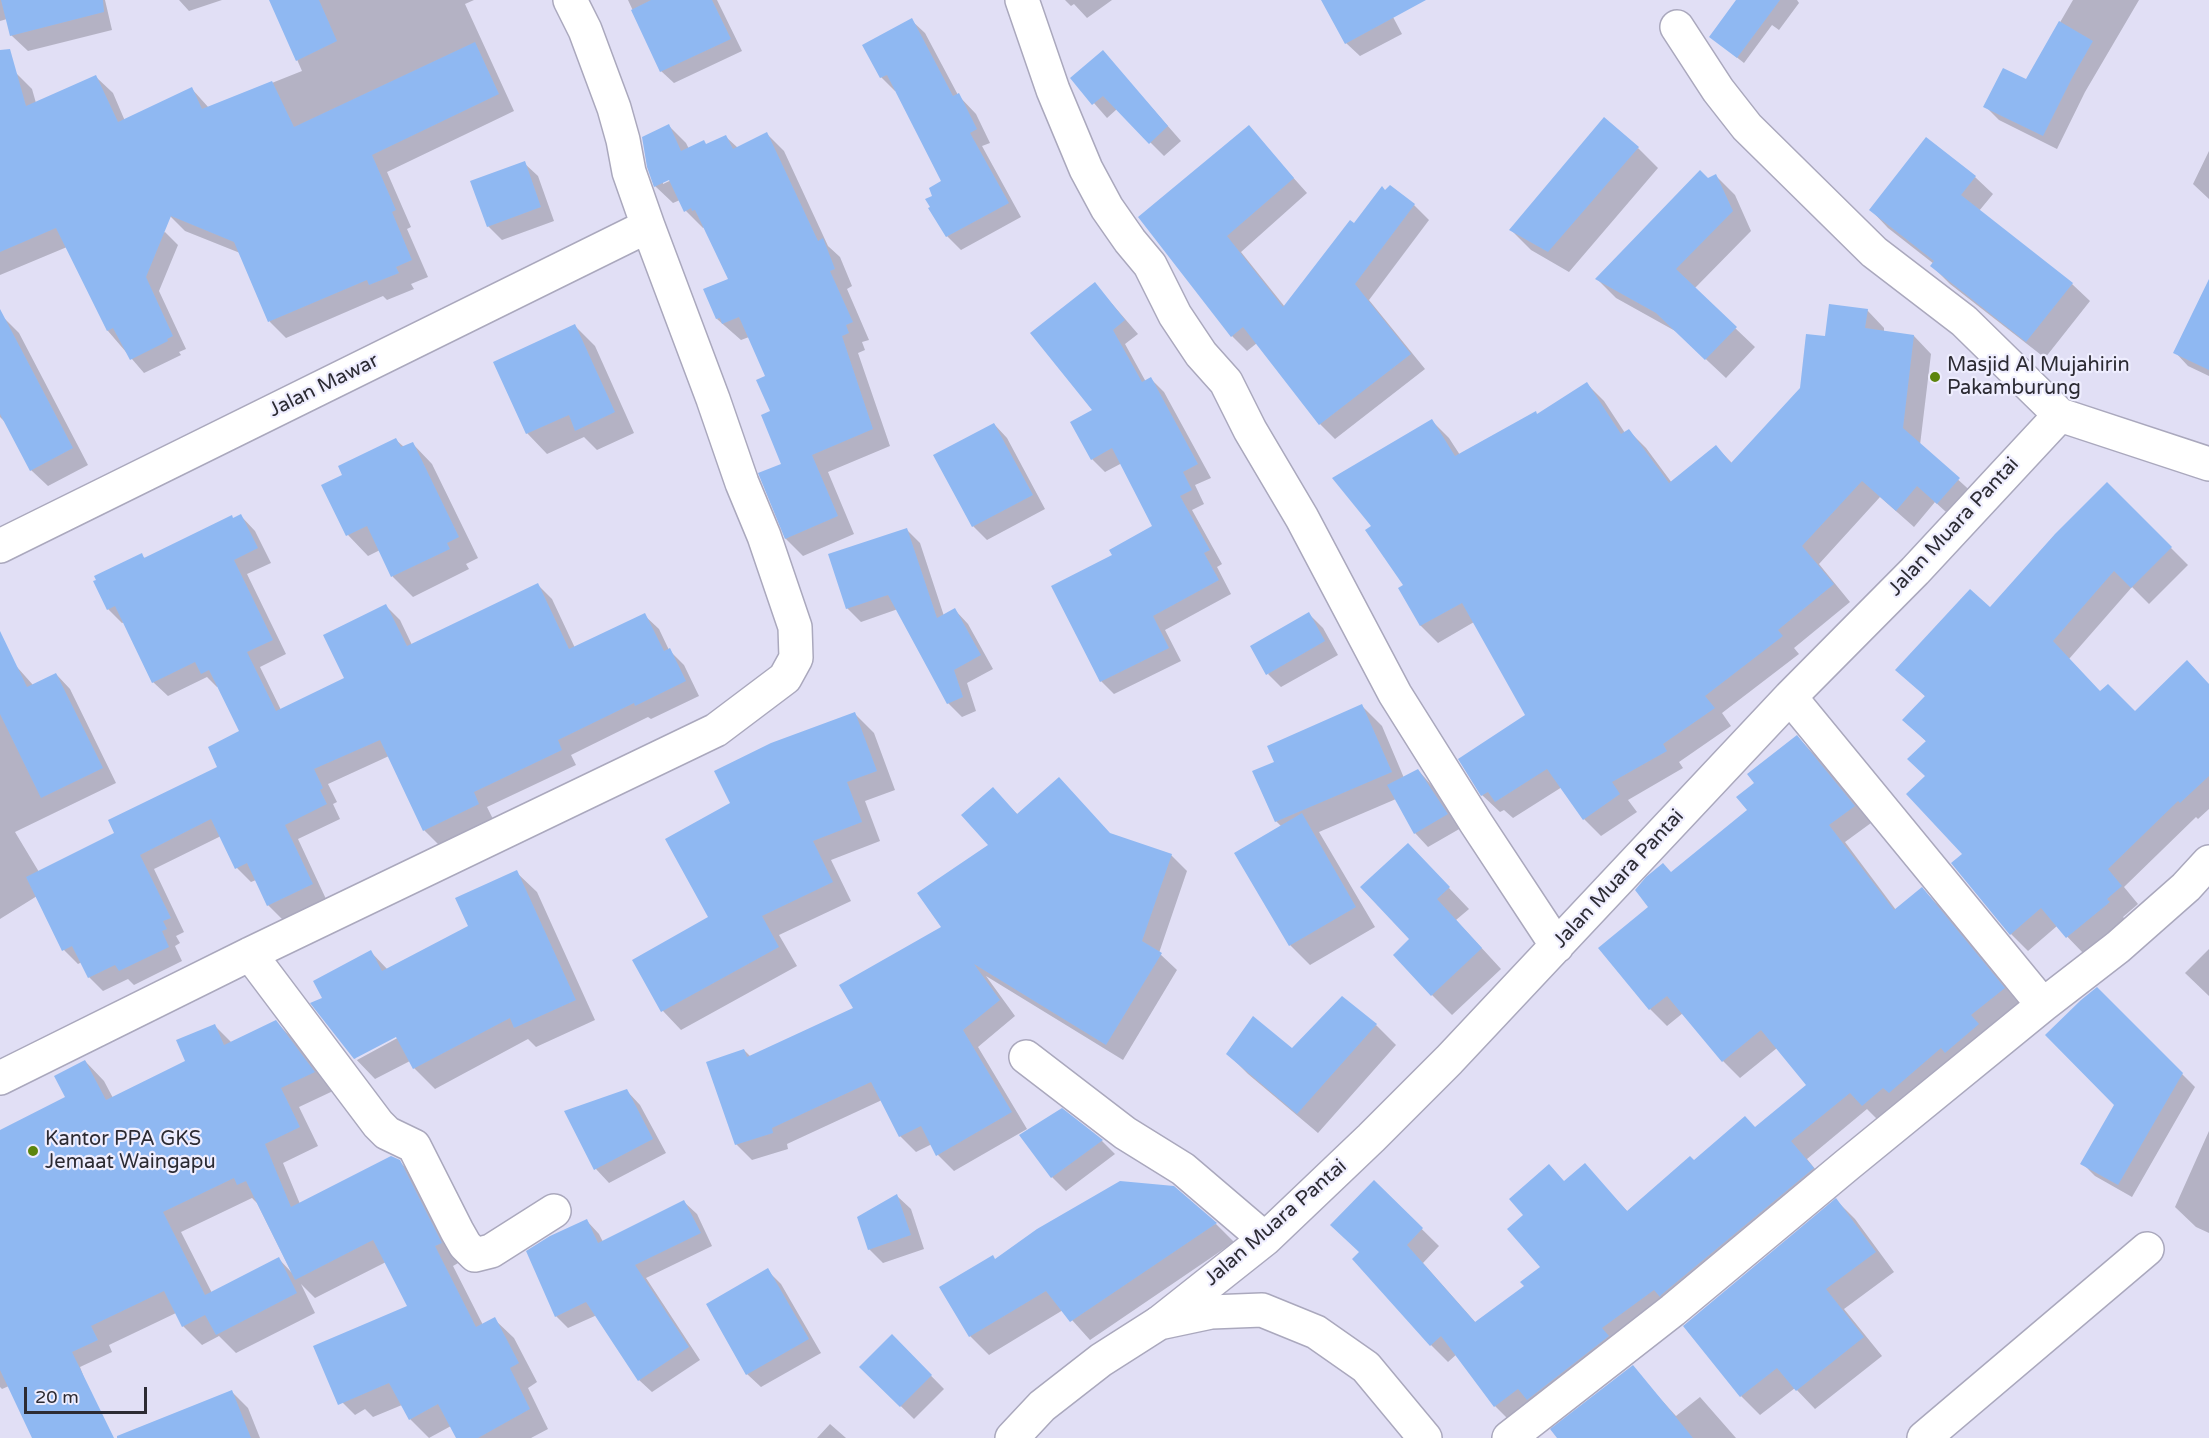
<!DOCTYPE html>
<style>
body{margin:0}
#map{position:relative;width:2209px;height:1438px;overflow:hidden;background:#e1dff5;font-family:"Varela Round",sans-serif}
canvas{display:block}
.scale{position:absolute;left:24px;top:1387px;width:123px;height:27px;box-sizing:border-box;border:3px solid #2c2b33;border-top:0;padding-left:8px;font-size:18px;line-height:21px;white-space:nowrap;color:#2c2b33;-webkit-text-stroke:4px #eeedfe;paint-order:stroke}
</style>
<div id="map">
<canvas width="2209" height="1438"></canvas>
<div class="scale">20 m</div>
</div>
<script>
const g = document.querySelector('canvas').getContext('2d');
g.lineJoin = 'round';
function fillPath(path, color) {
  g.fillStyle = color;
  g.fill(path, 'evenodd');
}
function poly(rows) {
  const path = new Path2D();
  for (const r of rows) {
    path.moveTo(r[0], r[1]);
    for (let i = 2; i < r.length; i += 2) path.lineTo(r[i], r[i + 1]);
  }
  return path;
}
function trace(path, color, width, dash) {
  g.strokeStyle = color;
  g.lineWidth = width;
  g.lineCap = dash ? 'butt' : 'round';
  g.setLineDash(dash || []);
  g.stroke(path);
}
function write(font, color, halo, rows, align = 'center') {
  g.font = font + ' "Varela Round",sans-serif';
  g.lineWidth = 4.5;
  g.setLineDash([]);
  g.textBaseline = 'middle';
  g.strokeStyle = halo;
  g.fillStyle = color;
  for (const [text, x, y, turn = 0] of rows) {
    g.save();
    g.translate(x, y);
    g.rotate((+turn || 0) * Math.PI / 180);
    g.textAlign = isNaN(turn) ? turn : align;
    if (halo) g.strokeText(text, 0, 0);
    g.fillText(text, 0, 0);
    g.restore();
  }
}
fillPath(poly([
 [0,0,105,0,112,30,28,51,11,35,7,19,0,21],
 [179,0,222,0,189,11],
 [271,0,474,0,465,4,514,111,387,172,411,227,407,229,428,277,411,284,414,289,387,300,383,296,286,338,270,322,240,253,185,231,168,214,165,206,0,275,0,77,15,72,32,89,36,103,96,77,113,93,125,121,192,89,209,108,302,71],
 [628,0,717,0,742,51,674,83,661,71],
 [1065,0,1112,0,1087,18,1074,4,1071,6],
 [1328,0,1384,0,1402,34,1360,56,1346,43],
 [1740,0,1797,0,1799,3,1779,30,1772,25,1744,63,1711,37],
 [2073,0,2139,0,2085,92,2057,149,1999,120,1985,106,2026,81],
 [911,20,925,33,958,95,976,114,990,143,982,146,1021,217,961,250,947,236,934,196,943,182,896,90,895,91,881,77],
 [1103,52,1181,141,1164,156,1117,109,1107,118,1072,78],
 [669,126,686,143,689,149,707,145,726,137,738,148,767,134,784,151,828,246,840,257,852,286,847,289,869,340,862,342,865,350,858,353,890,446,828,472,854,534,803,556,786,539,760,474,783,464,767,377,749,337,741,340,717,319,730,280,705,227,703,228,686,211,680,200,673,203,655,186],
 [676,178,663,184,663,181],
 [1249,128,1307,193,1241,252,1285,307,1354,225,1390,187,1414,205,1429,220,1369,300,1425,369,1335,439,1320,424,1257,343,1247,351,1232,336,1140,217],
 [1638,148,1658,168,1569,272,1531,250,1511,230],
 [2209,151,2209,199,2193,184],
 [524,163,538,176,554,221,502,240,488,226],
 [1716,176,1735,195,1751,231,1694,289,1755,347,1726,378,1677,332,1616,298,1597,279,1708,180],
 [1975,177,1993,194,1979,211,2072,284,2090,301,2045,358,1950,284,1932,266,1934,264,1888,228,1871,210],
 [165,232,178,245,159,291,186,349,179,352,181,355,144,373,108,331,81,276],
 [1095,284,1138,334,1125,344,1146,382,1151,379,1164,392,1211,478,1195,485,1204,504,1192,510,1222,564,1217,567,1231,594,1165,630,1181,661,1114,694,1101,681,1114,556,1154,527,1122,463,1105,472,1092,459],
 [2209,297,2209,376,2188,366,2175,352],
 [1867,310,1884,328,1884,332,1914,336,1931,354,1920,445,1976,496,1955,520,1935,502,1914,527,1880,497,1819,564,1850,602,1794,648,1799,654,1722,713,1731,726,1679,762,1683,768,1628,800,1637,812,1601,836,1584,819,1562,787,1513,818,1504,810,1500,812,1482,795,1527,715,1474,622,1438,643,1421,626,1405,585,1373,526,1432,421,1449,438,1460,455,1538,415,1587,384,1604,401,1625,433,1629,431,1646,448,1672,483,1716,447,1733,464,1801,389,1826,338],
 [3,317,19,333,88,465,48,486,31,470,7,424,0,417,0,318],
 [575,326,595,346,634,433,597,450,584,437,547,454,527,433],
 [994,424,1007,438,1045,509,987,540,973,526],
 [396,440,404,447,412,443,432,464,478,558,466,564,469,569,413,597,393,577,380,550,368,556,348,535,323,486,344,476],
 [2107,484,2188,565,2149,604,2132,587,2069,659,2101,693,2135,713,2209,685,2209,809,2198,819,2196,817,2124,887,2138,904,2123,917,2126,920,2084,954,2057,926,2028,951,2011,934,1964,854,1927,776,1927,742,1904,720,1926,697,1898,670,1991,609],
 [241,516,255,531,271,563,247,574,286,654,260,667,281,710,346,679,386,606,400,620,412,645,538,585,552,599,575,648,644,615,659,629,669,650,684,665,699,696,651,719,648,717,571,755,576,765,487,807,493,819,439,845,424,830,389,756,328,784,337,802,333,804,340,819,298,839,326,899,283,920,268,905,256,880,251,882,237,868,221,836,154,869,184,932,176,936,180,943,175,946,182,961,134,985,128,979,103,991,89,977,82,962,78,964,64,950,37,896,0,919,0,676,17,667,33,685,56,674,70,689,116,783,15,832,39,872,117,833,219,767,241,732,219,686,217,687,207,677,168,696,153,682,125,622,122,623,108,609,141,555,146,559],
 [906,529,920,543,944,616,955,610,968,624,993,669,967,683,976,711,962,717,948,703,898,609,861,622,847,608],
 [1309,614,1323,628,1338,655,1281,687,1268,674],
 [1362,706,1382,726,1404,778,1418,770,1440,795,1461,828,1428,847,1415,833,1396,799,1319,832,1375,927,1310,965,1290,945,1282,827,1276,821,1254,772,1276,763],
 [855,714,874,733,895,790,865,801,880,841,831,860,851,901,779,935,797,966,681,1030,663,1011,634,960,710,918,732,804],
 [1797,737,1814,754,1871,823,1845,842,1896,910,1922,889,1939,906,2021,1006,1880,1122,1867,1109,1807,1159,1829,1186,1512,1423,1495,1406,1457,1354,1448,1362,1431,1345,1360,1252,1374,1182,1439,1246,1423,1263,1476,1323,1526,1287,1542,1267,1565,1182,1584,1165,1628,1212,1694,1162,1755,1128,1808,1085,1777,1048,1740,1078,1723,1061,1683,1013,1667,1026,1650,1009,1600,948,1650,907,1671,873,1749,811,1756,783],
 [993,789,1018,815,1111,835,1171,855,1187,871,1159,953,1177,970,1123,1060,986,976,1015,1016,978,1047,1027,1129,954,1171,938,1155,932,1144,916,1152,900,1136,882,1100,787,1144,788,1149,752,1160,736,1144,744,1050,751,1057,855,1009,943,928,991,845],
 [1428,866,1469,909,1456,920,1501,969,1452,1015,1432,995,1411,940],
 [516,872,537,892,595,1020,536,1047,528,1039,435,1089,414,1068,410,1061,375,1079,351,1054,324,998,370,951,388,970,470,927],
 [402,1033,403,1035,357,1060,354,1058],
 [2209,949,2209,996,2185,973],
 [2097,989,2195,1087,2132,1197,2095,1176,2082,1163,2116,1105],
 [276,1022,295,1041,333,1091,299,1107,318,1146,283,1163,300,1204,399,1161,419,1181,460,1262,453,1266,483,1325,494,1319,514,1338,537,1382,528,1388,548,1429,531,1438,458,1438,451,1426,429,1438,410,1419,402,1405,373,1417,365,1409,355,1415,336,1396,409,1307,386,1262,315,1298,301,1284,315,1313,236,1353,219,1336,202,1345,183,1326,176,1313,109,1345,112,1352,80,1367,107,1438,34,1438,9,1386,2,1389,0,1387,0,1132,67,1097,85,1061,104,1081,113,1098,187,1062,215,1026,232,1043],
 [252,1198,257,1203,292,1273,279,1259,212,1293,181,1232],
 [1376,1025,1396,1045,1318,1133,1248,1074,1228,1054,1292,1050],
 [627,1091,640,1105,666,1153,609,1183,596,1169,566,1112],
 [1061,1110,1102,1141,1115,1154,1066,1191,1052,1177],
 [2209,1131,2209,1233,2196,1227,2175,1207],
 [897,1196,911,1209,924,1249,883,1263,869,1249],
 [1836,1200,1855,1219,1894,1272,1844,1309,1882,1356,1815,1409,1795,1388,1760,1415,1741,1396],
 [684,1202,697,1214,712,1246,646,1278,700,1360,652,1392,639,1380,597,1315,568,1328,556,1316,587,1221,599,1234,603,1242],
 [1216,1224,1234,1242,1090,1340,1063,1310,989,1355,970,1336,996,1261],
 [767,1270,781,1284,821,1353,761,1387,747,1374],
 [892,1336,944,1389,914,1419,861,1367],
 [1632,1367,1676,1416,1700,1397,1736,1438,1559,1438],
 [232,1392,248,1408,260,1438,149,1438],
 [830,1424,846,1438,817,1438]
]), '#0003');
fillPath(poly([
 [1,0,103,0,104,12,10,36],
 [269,0,319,0,337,41,296,61],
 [651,0,712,0,731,39,660,72,631,10],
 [1321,0,1426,0,1345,44],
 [1736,0,1780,0,1737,58,1709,37],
 [912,18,953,96,959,93,977,129,970,133,1009,203,946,237,928,208,930,207,925,199,932,196,929,188,941,181,887,75,880,78,862,45],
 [2059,21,2093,41,2072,78,2043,136,1983,107,2003,68,2026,79],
 [475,42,499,94,372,155,396,210,392,212,412,260,396,267,399,273,369,285,367,280,268,322,234,242,171,216,146,277,173,336,167,339,168,341,130,360,113,328,107,331,56,228,0,252,0,50,10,49,26,106,96,75,118,122,192,87,202,109,272,81,294,127],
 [1103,50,1168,126,1149,144,1103,96,1092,105,1070,78],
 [1604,117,1639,147,1548,252,1509,230],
 [669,124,681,151,704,140,706,144,726,135,733,149,767,132,818,241,823,238,835,269,830,271,853,322,846,325,849,333,842,336,873,429,812,455,838,516,785,539,758,473,781,464,761,415,770,411,756,380,765,376,739,317,722,324,720,318,716,319,703,289,728,279,695,210,692,211,691,208,684,212,669,180,654,187,647,167,642,137],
 [1249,125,1294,178,1227,236,1283,307,1350,220,1354,223,1382,186,1385,190,1390,185,1415,204,1355,284,1411,354,1319,425,1243,327,1231,337,1138,217],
 [1926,137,1976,176,1961,195,2073,283,2026,342,1930,266,1934,261,1869,210],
 [525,161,541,207,487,227,470,181],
 [1700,170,1708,178,1716,174,1733,211,1676,269,1737,327,1705,360,1656,313,1595,279],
 [2209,279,2209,370,2173,353],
 [1095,282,1125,320,1113,330,1142,382,1151,377,1198,464,1183,472,1192,490,1180,496,1210,550,1204,553,1219,580,1153,616,1169,648,1100,682,1051,586,1112,555,1109,550,1152,526,1112,448,1091,460,1070,422,1092,410,1030,333],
 [1829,304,1868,309,1865,328,1914,335,1903,428,1960,478,1937,504,1917,486,1896,511,1862,481,1802,546,1834,584,1778,630,1783,636,1705,696,1715,708,1663,744,1667,751,1612,782,1620,794,1583,820,1547,769,1495,802,1488,792,1481,796,1458,759,1525,715,1462,603,1420,626,1398,588,1403,585,1365,530,1371,526,1332,478,1432,419,1455,456,1536,411,1537,414,1587,382,1621,434,1629,429,1669,483,1716,445,1731,463,1800,388,1806,334,1825,336],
 [0,309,73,448,30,471,0,414],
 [575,324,615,412,575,431,569,415,526,434,493,362],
 [994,423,1033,495,972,527,933,455],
 [396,438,401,447,413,442,459,537,447,543,450,549,391,577,367,526,346,536,321,485,342,475,338,466],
 [2107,482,2172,547,2131,588,2114,571,2053,641,2100,691,2108,684,2135,711,2187,660,2209,684,2209,776,2180,803,2178,801,2108,869,2122,886,2107,899,2110,902,2066,938,2041,908,2010,935,1951,863,1962,854,1906,794,1925,776,1907,759,1926,741,1902,720,1925,696,1895,670,1970,589,1990,607,2055,534],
 [241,514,258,548,234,560,273,640,247,652,276,711,344,678,323,635,386,604,407,646,538,583,569,649,645,613,664,651,670,648,686,681,635,706,634,703,558,740,562,750,474,792,479,804,423,831,380,740,314,769,323,788,320,790,327,804,285,825,313,884,267,906,247,863,235,869,211,819,140,855,171,918,163,921,167,929,162,931,169,947,119,971,115,965,88,978,72,946,62,951,26,877,114,833,108,820,217,767,208,747,239,731,209,670,201,674,195,662,152,683,115,606,107,610,93,581,96,580,94,576,142,553,144,558,232,515,233,518],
 [907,528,937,618,955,608,981,655,954,670,963,697,947,704,888,595,846,609,828,554],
 [1309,612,1325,641,1266,675,1250,646],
 [0,631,27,687,56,673,103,768,41,798,0,714],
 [1362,704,1392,772,1275,822,1252,771,1274,762,1267,746],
 [855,712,877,771,847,782,862,822,813,841,833,882,762,916,779,947,661,1012,632,960,708,917,665,839,730,803,714,771,771,743],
 [1797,735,1855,806,1829,825,1894,910,1922,887,2005,988,1971,1015,1979,1024,1945,1053,1941,1048,1889,1093,1883,1088,1862,1106,1850,1093,1791,1141,1814,1168,1661,1295,1660,1297,1654,1290,1602,1328,1609,1336,1527,1400,1518,1389,1494,1407,1441,1336,1430,1346,1352,1259,1359,1252,1330,1225,1374,1180,1423,1228,1407,1245,1475,1322,1524,1286,1520,1282,1540,1267,1507,1229,1523,1215,1509,1199,1549,1164,1564,1181,1585,1163,1627,1211,1690,1156,1694,1160,1745,1116,1755,1127,1806,1085,1761,1030,1722,1062,1667,996,1649,1010,1598,948,1648,907,1635,890,1646,877,1663,863,1671,872,1747,810,1736,797,1754,783,1747,774],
 [1418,769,1448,814,1414,834,1387,785],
 [1059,777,1110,833,1172,854,1142,941,1162,953,1106,1045,974,964,1000,1000,963,1030,1012,1112,936,1156,921,1126,899,1137,871,1082,772,1128,773,1133,735,1145,706,1062,744,1049,747,1057,853,1008,839,985,941,927,917,893,988,845,961,815,993,787,1017,814],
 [1302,813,1356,907,1289,946,1234,853],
 [1408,843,1450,887,1437,899,1482,948,1431,996,1393,955,1409,939,1360,887],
 [517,870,576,1000,514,1028,510,1018,413,1069,396,1037,354,1059,310,1003,322,998,313,981,371,950,382,971,468,926,455,898],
 [2097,987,2183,1073,2118,1185,2080,1164,2114,1105,2045,1035,2081,1000],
 [1342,996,1377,1024,1297,1114,1226,1054,1253,1016,1292,1048],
 [276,1020,315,1072,281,1088,300,1127,265,1144,291,1207,391,1156,400,1160,442,1243,435,1246,476,1327,495,1317,519,1363,510,1368,530,1409,478,1438,456,1438,438,1404,409,1420,389,1383,338,1405,313,1346,407,1306,373,1240,295,1280,246,1181,237,1185,234,1178,163,1212,205,1295,279,1257,297,1293,216,1335,205,1315,182,1327,164,1291,91,1326,98,1340,72,1352,114,1438,32,1438,0,1370,0,1130,65,1097,54,1076,85,1060,106,1100,185,1061,176,1040,215,1024,224,1045],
 [627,1089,653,1139,594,1170,564,1111],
 [1062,1108,1103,1140,1051,1178,1019,1135],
 [1120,1181,1174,1186,1217,1223,1070,1322,1046,1291,969,1337,939,1287,993,1255,995,1259,1037,1229],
 [897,1194,911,1235,868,1250,857,1217],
 [1836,1198,1876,1252,1826,1289,1864,1337,1796,1391,1777,1368,1740,1397,1683,1326],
 [684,1200,701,1233,635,1265,689,1347,638,1381,586,1302,555,1317,526,1251,550,1236,587,1219,598,1243],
 [768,1268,809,1339,746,1375,706,1304],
 [892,1334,932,1375,900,1407,859,1367],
 [1633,1365,1693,1438,1557,1438,1550,1429],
 [232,1390,251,1438,117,1438,117,1436]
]), '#8fb8f2');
const street = poly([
 [1022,0,1053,90,1086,169,1107,208,1130,241,1150,265,1175,315,1201,354,1226,382,1250,430,1302,518,1395,694,1476,823,1557,946],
 [1677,27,1718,90,1747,127,1874,252,1964,321,2060,415,2209,464],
 [0,546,648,226],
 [1790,697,2043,1005],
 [250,954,378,1124,387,1133,414,1146,457,1231,465,1245,475,1255,491,1251,554,1211],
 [1026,1057,1125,1133,1183,1169,1265,1239],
 [0,1078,250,954,716,730,785,678,796,658,795,627,764,536,742,483,713,399,648,226,629,172,623,140,614,108,585,30,570,0],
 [1159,1323,1265,1239,1371,1138,1449,1060,1790,697,1915,571,2060,415],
 [1509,1438,1673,1310,1847,1165,2043,1005,2118,947,2186,887,2209,862],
 [1924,1438,2147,1249]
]);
const highway = poly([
 [1012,1438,1042,1406,1101,1360,1159,1323,1211,1312,1262,1310,1316,1332,1366,1367,1425,1438]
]);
trace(street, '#aaa8bd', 36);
trace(highway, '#aaa8bd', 36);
trace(street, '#fff', 33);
trace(highway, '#fff', 33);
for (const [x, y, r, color] of [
 [1935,377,6,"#5c850d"],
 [33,1151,6,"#5c850d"]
]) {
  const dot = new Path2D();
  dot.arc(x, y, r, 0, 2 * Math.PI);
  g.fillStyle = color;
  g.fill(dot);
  trace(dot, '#eeedfe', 2);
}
write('20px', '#2c2b33', '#eeedfe', [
 ["Masjid Al Mujahirin",1947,366],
 ["Pakamburung",1947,389],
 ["Kantor PPA GKS",45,1140],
 ["Jemaat Waingapu",45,1163]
], 'left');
write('20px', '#2c2b33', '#eeedfe', [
 ["Jalan Mawar",324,386,-26],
 ["Jalan Muara Pantai",1954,527,-47],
 ["Jalan Muara Pantai",1619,879,-47],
 ["Jalan Muara Pantai",1276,1223,-41]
]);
</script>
